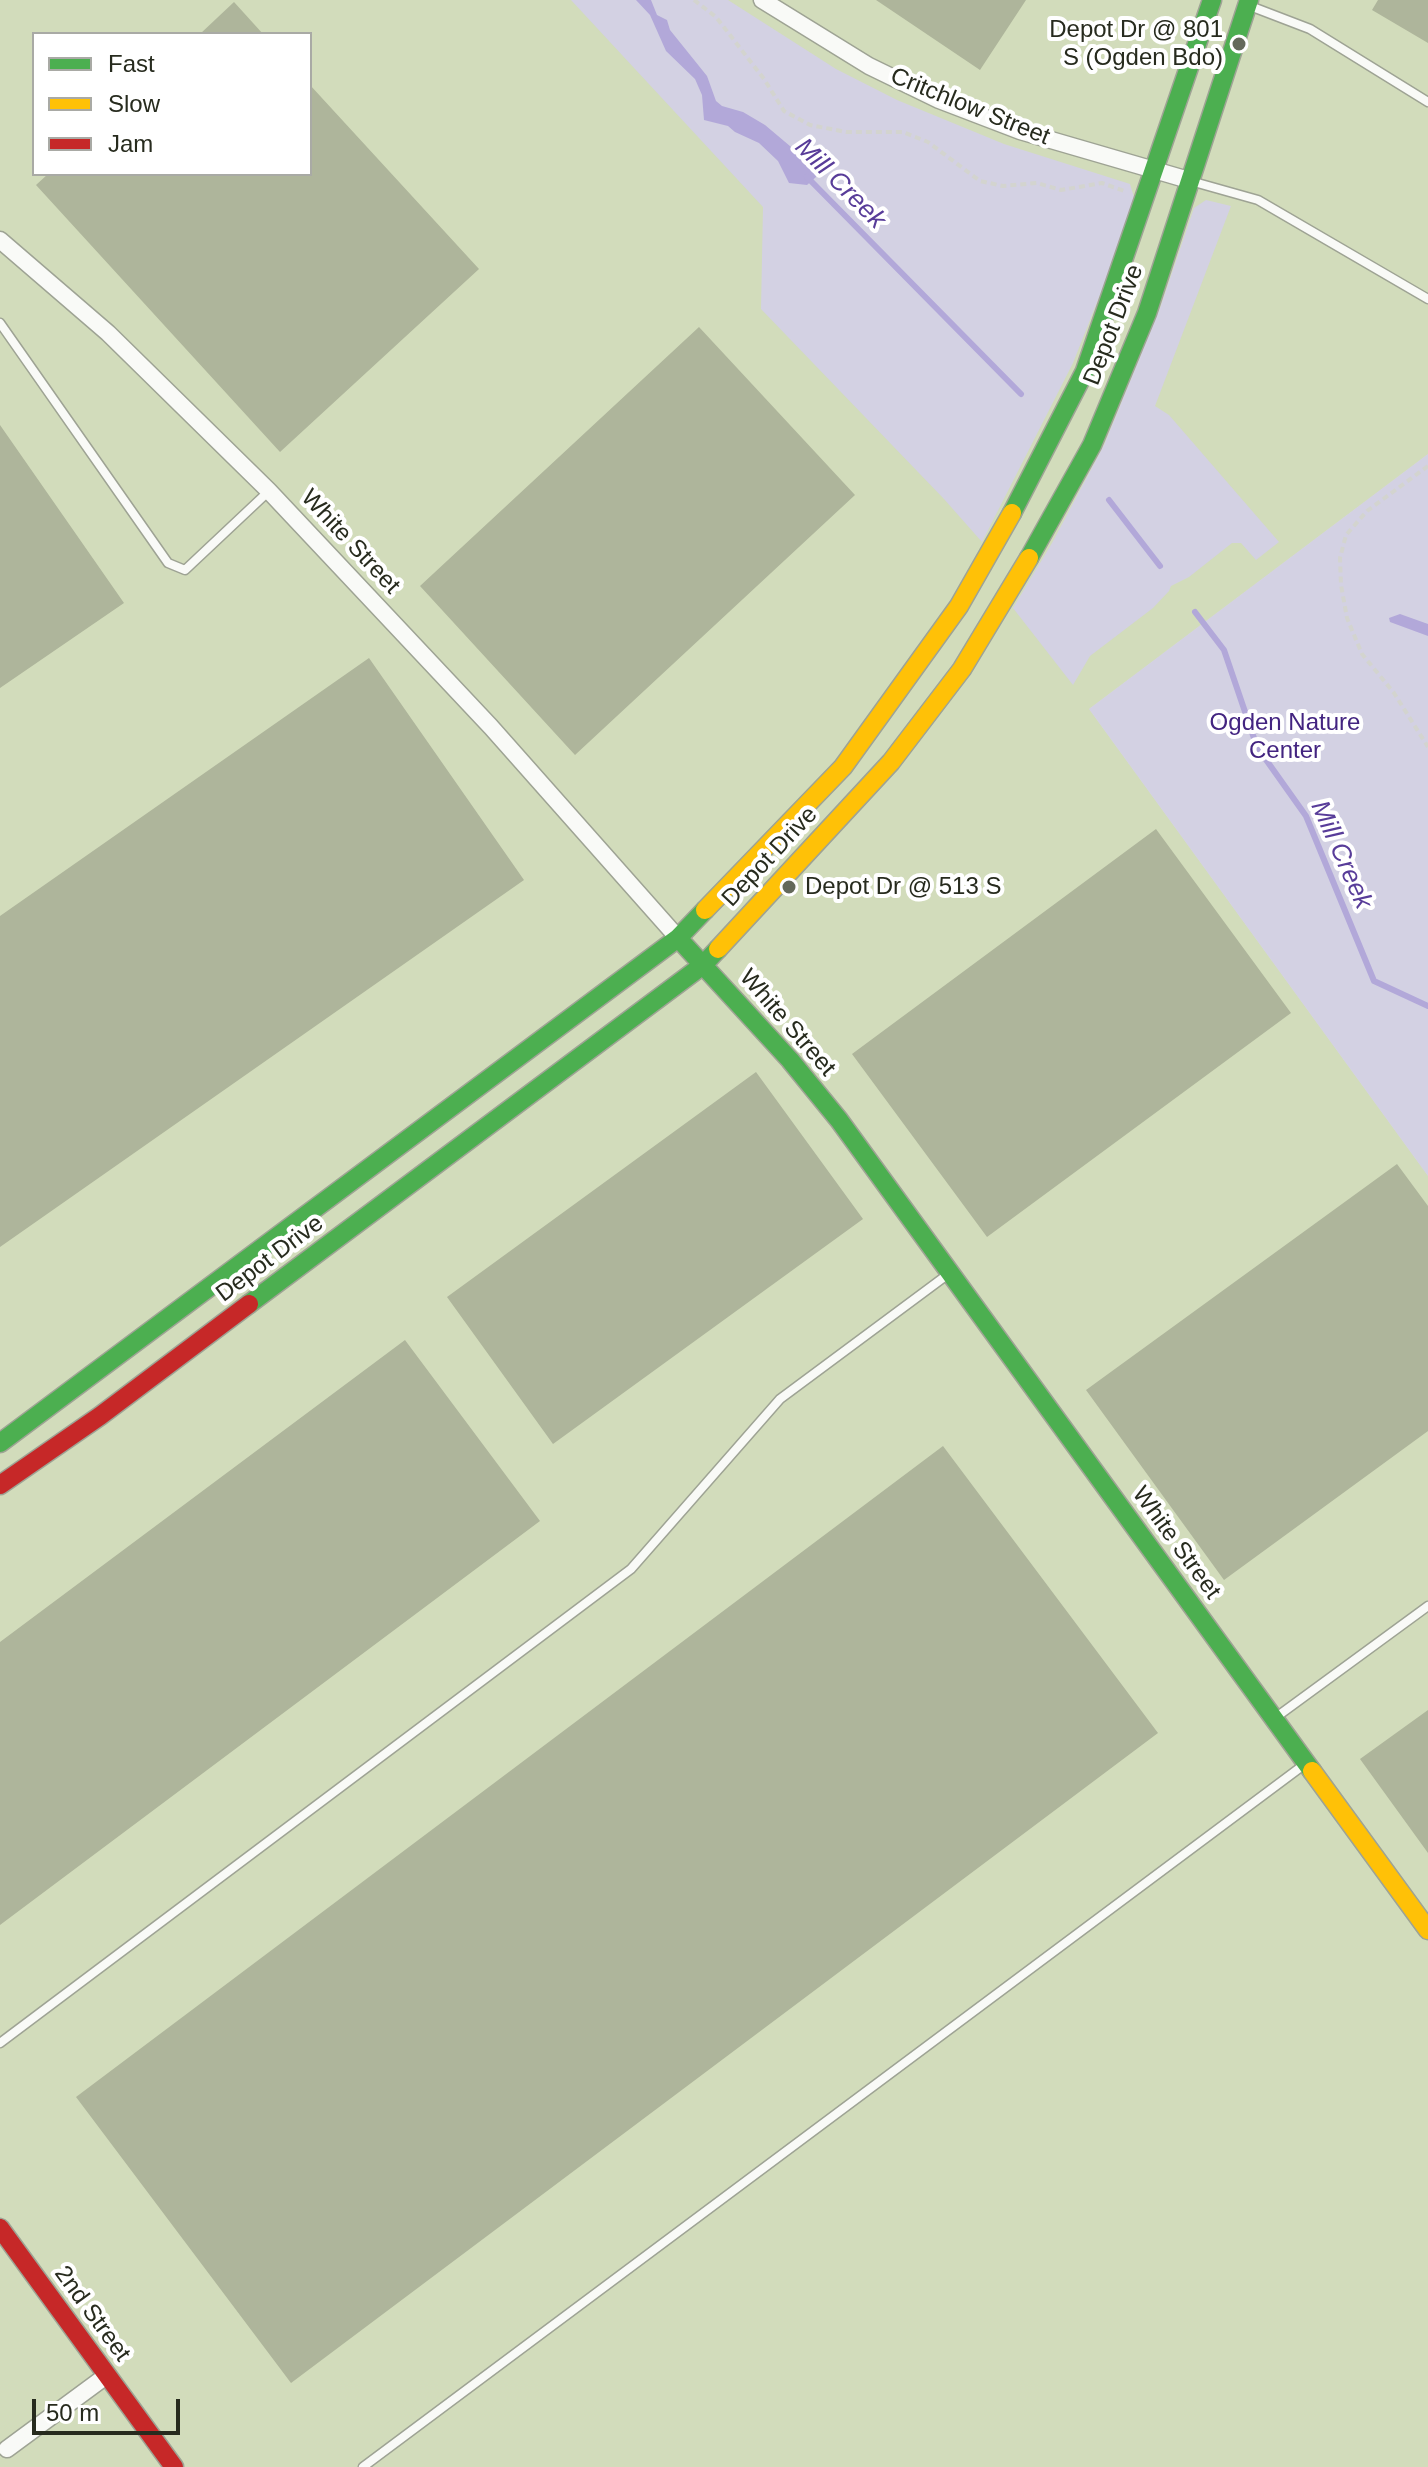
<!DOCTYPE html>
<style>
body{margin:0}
#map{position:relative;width:1428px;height:2467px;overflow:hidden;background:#d6dcc8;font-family:Arial,sans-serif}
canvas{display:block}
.legend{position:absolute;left:32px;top:32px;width:280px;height:144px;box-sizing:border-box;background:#fff;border:2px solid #a9aaa5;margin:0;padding:10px 14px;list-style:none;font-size:24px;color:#272b1e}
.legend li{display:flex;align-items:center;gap:16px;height:40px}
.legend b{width:40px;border:2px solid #a9aaa5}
.scale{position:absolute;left:32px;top:2399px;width:148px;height:36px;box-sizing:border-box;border:4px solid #272b1e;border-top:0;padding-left:10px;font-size:24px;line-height:28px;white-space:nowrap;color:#272b1e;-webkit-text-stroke:6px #fff;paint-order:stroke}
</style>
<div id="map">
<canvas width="1428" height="2467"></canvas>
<ul class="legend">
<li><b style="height:10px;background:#4caf50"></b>Fast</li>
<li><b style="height:10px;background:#ffc107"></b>Slow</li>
<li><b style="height:10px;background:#c62828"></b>Jam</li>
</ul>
<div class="scale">50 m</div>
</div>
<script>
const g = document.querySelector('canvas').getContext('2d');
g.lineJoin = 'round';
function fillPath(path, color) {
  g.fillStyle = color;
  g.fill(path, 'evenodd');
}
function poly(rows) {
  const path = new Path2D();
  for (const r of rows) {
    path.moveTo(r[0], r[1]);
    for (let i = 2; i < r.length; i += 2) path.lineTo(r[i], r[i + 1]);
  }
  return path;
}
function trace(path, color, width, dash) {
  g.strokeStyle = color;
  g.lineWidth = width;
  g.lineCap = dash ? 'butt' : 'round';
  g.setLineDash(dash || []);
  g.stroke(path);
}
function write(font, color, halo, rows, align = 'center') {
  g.font = font + ' Arial,sans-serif';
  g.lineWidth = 8;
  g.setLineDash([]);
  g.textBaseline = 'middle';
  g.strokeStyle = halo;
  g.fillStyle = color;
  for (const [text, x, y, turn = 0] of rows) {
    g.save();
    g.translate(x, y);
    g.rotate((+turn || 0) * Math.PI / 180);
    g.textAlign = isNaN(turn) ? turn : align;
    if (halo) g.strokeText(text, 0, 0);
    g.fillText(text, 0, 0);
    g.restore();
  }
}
fillPath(poly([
 [0,0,1428,0,1428,454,1089,709,1428,1176,1428,2467,0,2467],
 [34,34,310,34,310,174,34,174]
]), '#d2dcbb');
fillPath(poly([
 [571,0,728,0,836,69,897,100,1004,144,1130,184,1134,197,1109,272,1073,363,982,542,944,499,761,309,763,207],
 [1206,200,1231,206,1155,406,1169,415,1279,542,1256,560,1241,543,1232,543,1189,577,1171,586,1169,591,1153,608,1090,656,1073,685,1013,608,1052,543,1104,445,1160,308,1194,208],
 [1428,454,1428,1176,1089,709]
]), '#d3d1e3');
fillPath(poly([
 [636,0,651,0,657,15,667,20,670,30,707,76,716,101,722,106,743,112,765,125,816,168,816,177,807,185,789,183,778,161,759,143,735,132,728,126,704,120,702,95,695,79,666,51,650,15],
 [1400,614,1428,624,1428,636,1390,622,1389,618]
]), '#b2a8d9');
trace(poly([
 [807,177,1021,394],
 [1109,500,1160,566],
 [1195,612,1224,650,1257,747,1306,816,1374,981,1428,1006]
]), '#b2a8d9', 6);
fillPath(poly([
 [876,0,1026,0,980,70],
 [1378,0,1428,0,1428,43,1372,10],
 [234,2,263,34,200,34],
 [310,85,479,269,280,452,36,185,48,174,310,174],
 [699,327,855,495,575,755,420,586],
 [0,425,124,603,0,688],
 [369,658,524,880,0,1247,0,916],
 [1156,829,1291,1013,987,1237,852,1054],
 [756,1072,863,1219,553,1444,447,1297],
 [1397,1164,1428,1206,1428,1431,1224,1580,1086,1390],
 [405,1340,540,1521,0,1925,0,1642],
 [943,1446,1158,1733,291,2383,76,2097],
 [1428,1710,1428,1853,1360,1759]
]), '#aeb59b');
const lane = poly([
 [1250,6,1310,29,1428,102],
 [1194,182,1258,200,1428,299],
 [0,323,168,563,185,570,269,491],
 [1275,1718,1428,1606],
 [0,2043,631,1569,780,1399,947,1275],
 [363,2467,1305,1764]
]);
const street = poly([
 [762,0,869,66,939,100,1020,131,1192,181],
 [0,240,108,333,269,491,491,727,678,938],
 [7,2449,106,2376]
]);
const fast = poly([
 [1012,513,1085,371,1212,0],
 [1029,558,1092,445,1147,313,1249,0],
 [678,938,790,1060,839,1120,1312,1771],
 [249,1304,703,965,718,949],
 [0,1443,678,938,705,910]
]);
const slow = poly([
 [705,910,843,767,959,606,1012,513],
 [718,949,891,762,962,669,1029,558],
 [1312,1771,1428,1930]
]);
const jam = poly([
 [0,1485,100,1416,249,1304],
 [0,2228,174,2467]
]);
trace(lane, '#9ea394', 11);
trace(street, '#9ea394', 19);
trace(fast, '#9ea394', 21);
trace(slow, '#9ea394', 21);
trace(jam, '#9ea394', 21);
trace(poly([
 [694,0,716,17,764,79,784,111,810,125,846,132,903,132,928,142,980,181,1003,186,1037,183,1061,190,1102,183,1127,192],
 [1428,466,1367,511,1346,535,1340,558,1341,585,1347,618,1362,654,1394,693,1428,747]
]), '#d3d4cf', 4, [6, 4]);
trace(lane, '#f9faf7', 8);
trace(street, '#f9faf7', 16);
trace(fast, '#4caf50', 18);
trace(slow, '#ffc107', 18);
trace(jam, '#c62828', 18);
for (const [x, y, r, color] of [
 [1239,44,8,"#64695a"],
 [789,887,8,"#64695a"]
]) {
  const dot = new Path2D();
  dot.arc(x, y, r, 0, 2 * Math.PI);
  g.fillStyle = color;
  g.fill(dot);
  trace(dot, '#fff', 3);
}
write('24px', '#272b1e', '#fff', [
 ["Depot Dr @ 801",1223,30],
 ["S (Ogden Bdo)",1223,58],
 ["Depot Dr @ 513 S",805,887,"left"]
], 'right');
write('24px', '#272b1e', '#fff', [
 ["Critchlow Street",970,107,22],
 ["Depot Drive",1114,325,-69],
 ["White Street",350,542,47],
 ["Depot Drive",770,857,-47],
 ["White Street",787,1023,49],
 ["Depot Drive",270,1259,-37],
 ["White Street",1176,1543,54],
 ["2nd Street",92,2314,54]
]);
write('24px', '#432480', '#fff', [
 ["Ogden Nature",1285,723],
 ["Center",1285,751]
]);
write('italic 26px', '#583c99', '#fff', [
 ["Mill Creek",840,184,45],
 ["Mill Creek",1341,855,66]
]);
</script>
